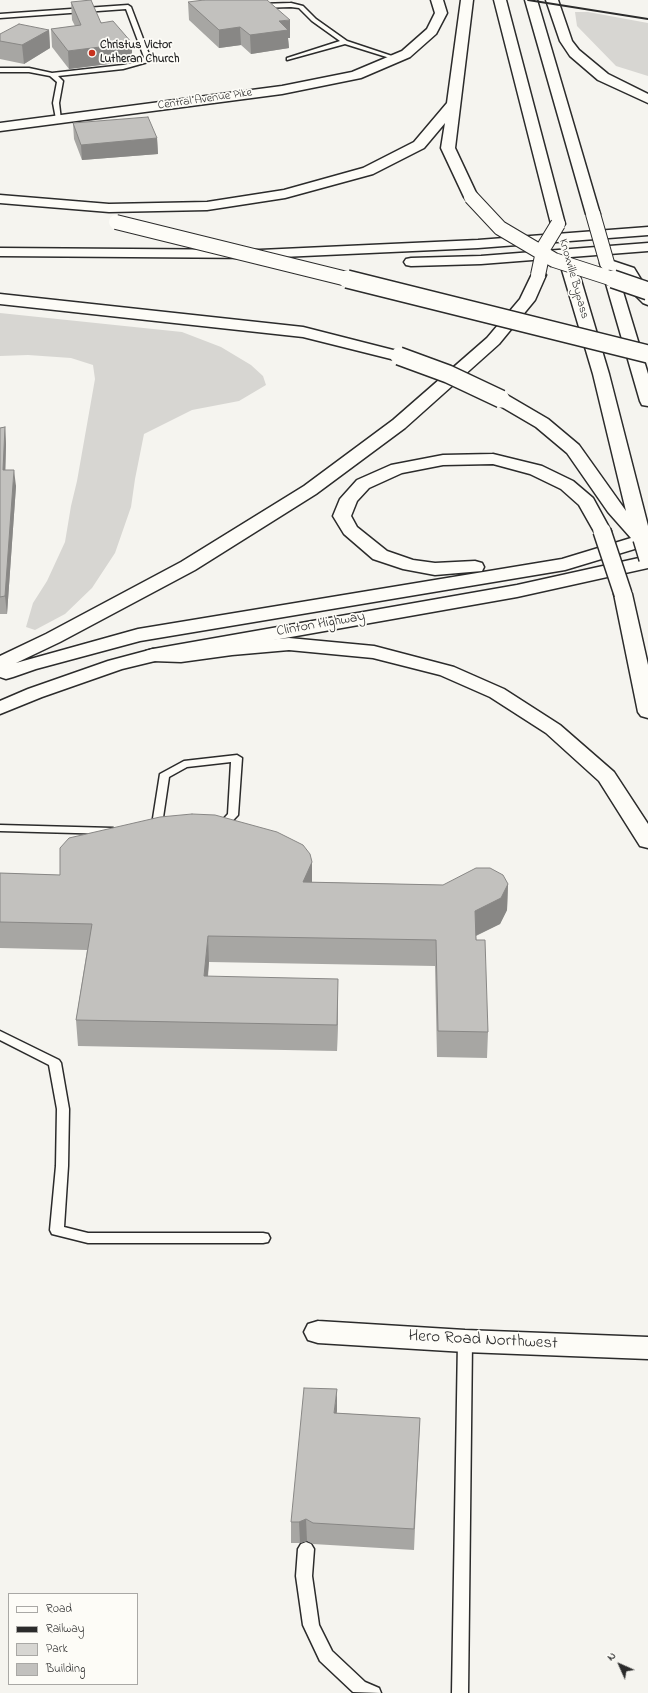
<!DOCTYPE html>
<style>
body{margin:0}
#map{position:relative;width:648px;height:1693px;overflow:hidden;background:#f5f4ef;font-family:"Indie Flower",sans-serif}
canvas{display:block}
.legend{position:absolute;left:8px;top:1593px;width:130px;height:92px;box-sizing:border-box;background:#fdfcf7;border:1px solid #a9a8a5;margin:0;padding:5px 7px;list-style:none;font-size:12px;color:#2b2b2b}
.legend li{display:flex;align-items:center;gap:8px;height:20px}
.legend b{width:20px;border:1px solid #a9a8a5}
.north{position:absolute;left:600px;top:1645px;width:40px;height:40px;-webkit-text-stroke:3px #fdfcf7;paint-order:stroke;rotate:315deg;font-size:11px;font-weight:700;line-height:16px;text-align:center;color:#2b2b2b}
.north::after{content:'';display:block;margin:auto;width:14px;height:18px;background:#2b2b2b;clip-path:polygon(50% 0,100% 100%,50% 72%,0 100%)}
</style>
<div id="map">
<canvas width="648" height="1693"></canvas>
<ul class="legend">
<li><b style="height:5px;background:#fdfcf7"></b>Road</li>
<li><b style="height:5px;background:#2b2b2b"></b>Railway</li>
<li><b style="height:11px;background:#d7d6d2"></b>Park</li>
<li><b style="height:11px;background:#c2c1be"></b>Building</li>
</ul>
<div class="north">N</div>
</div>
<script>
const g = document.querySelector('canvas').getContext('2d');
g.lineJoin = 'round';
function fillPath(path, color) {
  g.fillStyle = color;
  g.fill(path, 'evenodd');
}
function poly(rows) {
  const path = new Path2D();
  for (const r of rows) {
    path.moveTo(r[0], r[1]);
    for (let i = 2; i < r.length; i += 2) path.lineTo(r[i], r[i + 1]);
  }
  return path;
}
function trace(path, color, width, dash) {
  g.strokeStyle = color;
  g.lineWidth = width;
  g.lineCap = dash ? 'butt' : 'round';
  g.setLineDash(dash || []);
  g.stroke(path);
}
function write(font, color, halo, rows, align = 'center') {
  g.font = font + ' "Indie Flower",sans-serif';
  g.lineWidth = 3.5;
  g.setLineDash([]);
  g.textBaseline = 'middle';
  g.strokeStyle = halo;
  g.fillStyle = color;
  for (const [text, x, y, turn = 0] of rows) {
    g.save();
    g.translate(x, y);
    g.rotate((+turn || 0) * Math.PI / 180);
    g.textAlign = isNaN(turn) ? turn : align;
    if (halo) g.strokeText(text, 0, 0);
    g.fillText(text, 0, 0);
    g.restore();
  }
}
fillPath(poly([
 [575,12,588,12,648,23,648,76,616,66,577,26],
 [0,313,182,332,221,347,251,365,263,376,266,385,239,401,192,410,144,434,135,479,131,507,115,553,92,588,65,614,35,630,26,627,33,603,47,581,65,542,71,506,77,481,95,379,93,365,71,358,28,355,0,356]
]), '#d7d6d2');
const service = poly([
 [291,3,303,6,316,19,347,41,398,58,393,59,345,44,287,60,287,58,340,41,312,21,299,8,291,7,259,8,256,6,259,4,291,3],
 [128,5,131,7,150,57,148,62,123,69,58,76,63,81,59,103,61,120,56,119,53,103,57,82,50,76,29,72,0,72,0,68,29,68,52,73,123,65,142,61,144,57,126,9,0,18,0,14,128,5],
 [237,755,242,758,238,815,223,831,215,831,214,829,228,814,231,762,187,767,169,777,161,831,160,833,152,833,151,831,160,774,184,761,237,755],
 [0,825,113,828,118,831,113,834,0,831,0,825],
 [0,1031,59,1060,61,1063,69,1109,68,1166,64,1227,88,1233,263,1233,268,1234,270,1238,268,1242,263,1243,88,1243,52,1234,50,1230,56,1166,57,1109,49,1065,0,1040,0,1031],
 [465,1335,470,1337,472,1341,468,1693,452,1693,458,1341,460,1337,465,1335],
 [306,1542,311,1544,314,1549,312,1576,319,1625,332,1651,365,1682,379,1688,381,1693,353,1692,320,1661,303,1625,296,1576,298,1549,301,1544,306,1542]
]);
const minor = poly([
 [318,1321,465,1330,648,1337,648,1359,465,1352,318,1343,308,1340,304,1332,308,1324,318,1321]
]);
const secondary = poly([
 [431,0,443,0,447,13,436,34,410,57,361,78,282,94,0,131,0,123,282,86,352,72,402,51,427,29,435,13,431,0]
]);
const trunk = poly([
 [648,556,648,568,517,597,155,661,122,669,42,697,0,714,0,701,28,689,108,661,153,649,517,585,648,556]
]);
const motorway = poly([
 [461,0,473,0,455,148,478,197,476,200,471,201,466,200,464,197,441,148,445,123,424,148,373,174,285,198,207,210,109,212,0,203,0,195,109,204,207,202,284,190,363,168,414,142,447,103,461,0],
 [494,0,506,0,565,224,563,227,558,228,553,227,551,224,494,0],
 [525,0,537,0,600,214,598,217,593,218,588,217,586,214,525,0],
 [546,0,558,0,572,41,579,50,608,74,648,94,648,103,598,80,570,56,560,41,546,0],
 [648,227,648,235,478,248,260,258,0,256,0,248,260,250,478,240,648,227],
 [648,243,648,251,481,264,411,266,406,265,404,262,406,259,411,258,481,256,648,243],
 [607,259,634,268,648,291,648,305,643,303,635,295,623,274,617,272,648,374,648,406,642,405,640,401,600,263,602,260,607,259],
 [570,265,575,267,578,270,609,374,648,526,648,545,565,570,140,641,36,669,13,677,6,679,0,677,0,656,46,634,181,562,304,486,393,420,487,338,520,299,533,272,538,270,543,272,546,275,535,300,499,344,405,428,316,494,195,570,60,642,16,663,138,629,562,559,631,538,608,512,567,453,536,427,495,403,493,399,495,395,501,394,507,395,548,419,579,445,626,511,593,374,562,270,565,267,570,265],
 [0,294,303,327,405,353,407,356,405,359,399,361,303,337,0,304,0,294],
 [493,454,542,466,573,481,593,498,611,531,608,535,602,536,596,535,579,505,561,489,530,474,493,464,443,465,402,473,369,488,357,501,351,516,357,527,387,551,413,560,435,563,475,561,482,563,484,567,482,571,435,575,403,569,373,559,344,534,333,516,340,499,357,480,391,465,443,455,493,454],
 [623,588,630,590,632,594,648,665,648,718,641,716,638,712,614,594,616,590,623,588],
 [289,638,374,646,454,667,504,689,560,725,614,772,648,824,648,848,640,846,599,781,546,733,490,697,440,675,373,658,289,650,232,655,181,662,153,661,146,659,143,655,146,651,153,649,181,650,232,643,289,638]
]);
trace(service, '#2b2b2b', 3);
trace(minor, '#2b2b2b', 3);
trace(secondary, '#2b2b2b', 3);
trace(trunk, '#2b2b2b', 3);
trace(motorway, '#2b2b2b', 3);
fillPath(service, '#fdfcf7');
fillPath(minor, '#fdfcf7');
fillPath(secondary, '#fdfcf7');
fillPath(trunk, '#fdfcf7');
fillPath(motorway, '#fdfcf7');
trace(poly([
 [528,0,648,19]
]), '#2b2b2b', 2);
const motorwayBridgeFar1 = poly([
 [471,197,500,228,554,260,616,280],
 [593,214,607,263],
 [116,222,351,280],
 [538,275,544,247,558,224]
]);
const motorwayBridge = poly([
 [347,279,648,354],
 [613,279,648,291],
 [399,356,448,374,501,399],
 [602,531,623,594],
 [642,539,648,559]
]);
trace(motorwayBridgeFar1, '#2b2b2b', 16, []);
trace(motorwayBridge, '#2b2b2b', 20, []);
trace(motorwayBridgeFar1, '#fdfcf7', 14);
trace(motorwayBridge, '#fdfcf7', 17);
fillPath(poly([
 [71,2,132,43,132,61,69,69,52,47,51,29,75,26,72,20],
 [188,2,290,38,288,38,289,48,251,54,241,45,219,48,189,20],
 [49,30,50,48,24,64,0,59,0,34],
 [73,123,157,138,158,154,82,160,74,139],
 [5,427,6,444,5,470,16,486,7,614,0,614,0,428],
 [312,862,312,882,443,885,508,884,507,910,500,924,476,936,488,1032,487,1058,437,1057,435,966,209,962,208,977,338,1005,337,1051,78,1046,76,1020,87,950,0,948,0,873,60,875],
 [336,1413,420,1418,414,1550,313,1544,307,1541,300,1543,291,1543,291,1522]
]), '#a7a6a3');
fillPath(poly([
 [290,20,290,38,288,38,289,48,251,54,250,35,279,21],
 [240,27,241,45,219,48,219,30],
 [49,30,50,48,24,64,22,45],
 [132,43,132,61,69,69,68,51],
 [157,138,158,154,82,160,81,145],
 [5,427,6,444,5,487,3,470],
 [14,470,16,486,7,614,5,596],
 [312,862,312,888,303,882],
 [508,884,507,910,500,924,473,937,475,911],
 [208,936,209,962,205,1003,204,976],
 [338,979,338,1005,337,1051,337,1025],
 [337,1389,337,1411,334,1434,334,1413],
 [306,1519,307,1541,300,1543,299,1522]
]), '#888785');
const building = poly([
 [91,0,101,23,113,21,132,43,68,51,51,29,81,25,71,2,91,0],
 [204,0,267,0,290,20,279,21,288,30,250,35,240,27,219,30,188,2,204,0],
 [19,24,49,30,22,45,0,41,0,34,19,24],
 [148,117,157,138,81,145,73,123,148,117],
 [5,427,3,470,14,470,5,596,0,597,0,428,5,427],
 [192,814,215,815,277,832,303,845,310,854,312,862,303,882,443,885,476,868,490,868,503,875,508,884,501,898,475,911,476,940,485,940,488,1032,438,1031,436,940,208,936,204,976,338,979,337,1025,76,1020,92,924,0,922,0,873,60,875,60,848,69,838,160,817,192,814],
 [304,1388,337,1389,334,1413,420,1418,414,1529,313,1523,306,1519,299,1522,291,1522,304,1388]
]);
fillPath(building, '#c2c1be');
trace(building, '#888785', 1);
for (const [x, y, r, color] of [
 [92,53,4,"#c8321e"]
]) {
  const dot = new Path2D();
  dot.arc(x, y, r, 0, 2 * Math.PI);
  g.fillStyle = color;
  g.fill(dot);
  trace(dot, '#fdfcf7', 1.5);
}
write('bold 12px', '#2b2b2b', '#fdfcf7', [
 ["Christus Victor",100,46],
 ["Lutheran Church",100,60]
], 'left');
write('12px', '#2b2b2b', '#fdfcf7', [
 ["Central Avenue Pike",205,100,-8],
 ["Knoxville Bypass",573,279,74]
]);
write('14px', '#2b2b2b', '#fdfcf7', [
 ["Clinton Highway",321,625,-10]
]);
write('17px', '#2b2b2b', '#fdfcf7', [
 ["Hero Road Northwest",483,1341,3]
]);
</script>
